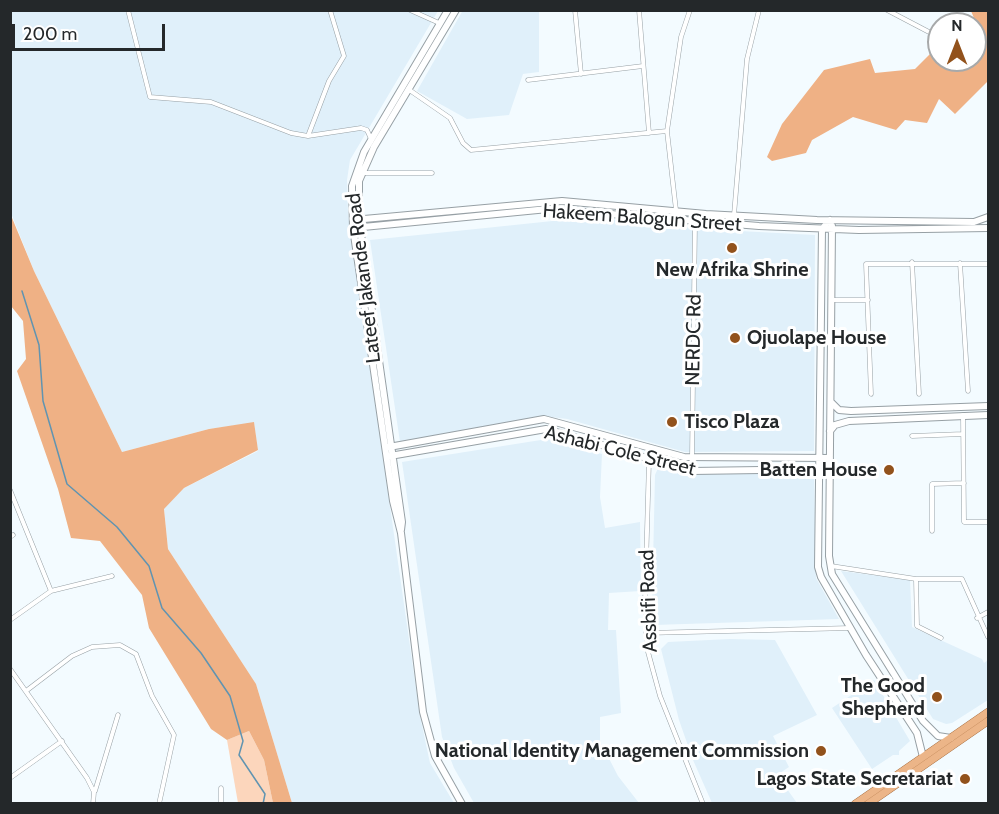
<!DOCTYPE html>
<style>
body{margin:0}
#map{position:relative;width:999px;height:814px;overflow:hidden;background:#f3fbff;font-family:Cabin,sans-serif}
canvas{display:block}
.frame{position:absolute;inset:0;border:12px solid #24282a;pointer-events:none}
.north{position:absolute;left:927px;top:12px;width:60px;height:60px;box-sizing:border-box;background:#fff;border:2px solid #a7a9aa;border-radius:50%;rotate:0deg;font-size:16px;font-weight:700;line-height:24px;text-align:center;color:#24282a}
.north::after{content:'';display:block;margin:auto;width:21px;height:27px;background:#92521c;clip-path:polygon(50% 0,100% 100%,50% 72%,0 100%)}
.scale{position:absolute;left:12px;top:24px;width:153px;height:27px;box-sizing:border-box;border:3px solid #24282a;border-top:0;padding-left:8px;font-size:18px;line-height:21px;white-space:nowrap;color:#24282a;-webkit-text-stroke:4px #fff;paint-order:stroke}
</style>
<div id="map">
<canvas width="999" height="814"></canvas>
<div class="frame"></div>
<div class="north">N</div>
<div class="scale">200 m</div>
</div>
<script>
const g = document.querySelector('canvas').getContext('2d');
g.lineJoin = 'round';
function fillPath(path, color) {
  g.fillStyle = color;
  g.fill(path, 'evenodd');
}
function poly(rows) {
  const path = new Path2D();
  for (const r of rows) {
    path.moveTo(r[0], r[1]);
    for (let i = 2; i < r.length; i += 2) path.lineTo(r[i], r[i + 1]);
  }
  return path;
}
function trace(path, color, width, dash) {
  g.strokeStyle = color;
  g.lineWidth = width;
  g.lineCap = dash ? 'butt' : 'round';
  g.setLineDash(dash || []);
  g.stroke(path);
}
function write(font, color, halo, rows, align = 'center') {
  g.font = font + ' Cabin,sans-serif';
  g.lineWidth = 6;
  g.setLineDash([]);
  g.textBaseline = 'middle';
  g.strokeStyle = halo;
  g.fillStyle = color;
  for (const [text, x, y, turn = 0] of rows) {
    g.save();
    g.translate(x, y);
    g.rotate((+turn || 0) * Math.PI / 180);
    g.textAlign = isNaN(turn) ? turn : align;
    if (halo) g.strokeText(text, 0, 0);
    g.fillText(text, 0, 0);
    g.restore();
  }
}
fillPath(poly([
 [463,10,539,11,539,72,523,74,509,115,467,119,417,91],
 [10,11,438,11,350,160,347,180,348,213,420,716,430,763,454,803,292,803,256,684,168,549,164,508,184,488,258,451,254,423,209,429,122,452,34,271,11,213],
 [591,217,702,229,815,235,814,451,685,452,567,419,544,416,400,442,370,240],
 [547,439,602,454,600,497,605,528,640,522,641,591,609,593,608,630,616,630,621,713,600,717,600,741,618,776,639,803,474,803,454,768,442,737,402,462],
 [658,468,686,474,814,472,816,578,839,619,654,625,652,607,655,475],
 [841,571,910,580,912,627,982,659,984,663,988,660,988,700,952,723,946,724,933,719],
 [730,639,775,640,817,715,773,736,789,767,777,775,797,803,712,803,693,760,679,720,661,649,668,642],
 [874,680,910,741,899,751,899,755,893,755,872,769,832,708]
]), '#e0f0fa');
fillPath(poly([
 [249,731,264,760,273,803,238,803,227,740]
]), '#fcd6bc');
fillPath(poly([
 [971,11,988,11,988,81,955,114,939,99,927,123,905,120,896,130,853,117,812,140,806,153,772,161,767,157,782,124,824,70,870,59,875,73,915,69,939,45,939,60,975,60,975,24,965,24,974,18],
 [10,213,34,271,122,452,209,429,254,422,258,450,184,488,164,509,168,549,256,684,292,803,273,803,264,760,249,731,227,740,211,729,149,628,142,595,100,541,71,538,58,489,17,371,26,359,23,321,11,306]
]), '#efb185');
trace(poly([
 [22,291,39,345,43,401,67,484,117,527,149,566,162,608,201,653,230,696,243,741,239,755,265,794,263,804]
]), '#6094b1', 1.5);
const street = poly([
 [128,10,150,97,211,102,291,133,308,136,361,128,367,130,371,139],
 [410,10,439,23],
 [575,10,581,74],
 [639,10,649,133],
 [887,10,929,32],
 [528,80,643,66],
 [408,89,450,118,463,143,471,150,667,131],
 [308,136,329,81,344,56,330,10],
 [362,173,432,173],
 [676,210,667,131,681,37,690,10],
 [734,215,747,59,759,10],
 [912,262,919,394],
 [960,263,968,391],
 [833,300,868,300],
 [871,394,866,264,988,264],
 [963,415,964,522,988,522],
 [912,436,963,434],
 [692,458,695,222],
 [649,461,645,601,648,652,660,696,703,804],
 [10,490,51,591],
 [932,531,932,484,964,483],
 [10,537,13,535],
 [831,566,916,579,962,579,988,637],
 [916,579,917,626,941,638],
 [977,618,988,612],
 [10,620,51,591,112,576],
 [646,633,851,628],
 [10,669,87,778,94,792,93,804],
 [26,691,72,656,92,647,120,645,136,654,152,696,174,735,159,804],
 [10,778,62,741],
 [221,788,221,804],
 [95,791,118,715]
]);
const secondary = poly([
 [448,10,364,152,352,186,353,228,393,501,401,533,423,712,435,756,462,804],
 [353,220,562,201,706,214,817,220,974,222,988,217],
 [830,220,822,229,818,567,821,577,866,655,917,733,923,757],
 [832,226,829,556,832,574,923,721,938,736,951,738],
 [353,228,548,209,759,226,859,230,988,228],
 [831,402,839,410,851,411,988,406],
 [830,431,835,425,849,421,988,415],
 [389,447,544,419,684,457,830,458],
 [390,456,546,429,692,471,830,469],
 [401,530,402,522,359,220,359,181,374,147,456,10]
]);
const primary = poly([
 [855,804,988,712],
 [868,804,988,721]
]);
trace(street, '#97a0a5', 5);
trace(secondary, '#97a0a5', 8);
trace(primary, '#9e6333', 8);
trace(street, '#fff', 4);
trace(secondary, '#fff', 6);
trace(primary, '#ecb588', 7);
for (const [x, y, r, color] of [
 [732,248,6,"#92521c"],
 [735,338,6,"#92521c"],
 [672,422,6,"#92521c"],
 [889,470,6,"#92521c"],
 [937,697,6,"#92521c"],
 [821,751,6,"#92521c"],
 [965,779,6,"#92521c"]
]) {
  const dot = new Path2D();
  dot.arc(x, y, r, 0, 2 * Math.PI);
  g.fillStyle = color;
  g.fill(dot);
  trace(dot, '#fff', 2);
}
write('20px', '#24282a', '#fff', [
 ["Hakeem Balogun Street",642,218,4],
 ["Lateef Jakande Road",364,278,-97],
 ["NERDC Rd",694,340,-89],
 ["Ashabi Cole Street",620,451,14],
 ["Assbifi Road",649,601,-92]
]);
write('bold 20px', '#24282a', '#fff', [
 ["New Afrika Shrine",732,270,"center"],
 ["Ojuolape House",747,338,"left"],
 ["Tisco Plaza",684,422,"left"],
 ["Batten House",877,470],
 ["The Good",925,686],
 ["Shepherd",925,709],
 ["National Identity Management Commission",809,751],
 ["Lagos State Secretariat",953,779]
], 'right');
</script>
